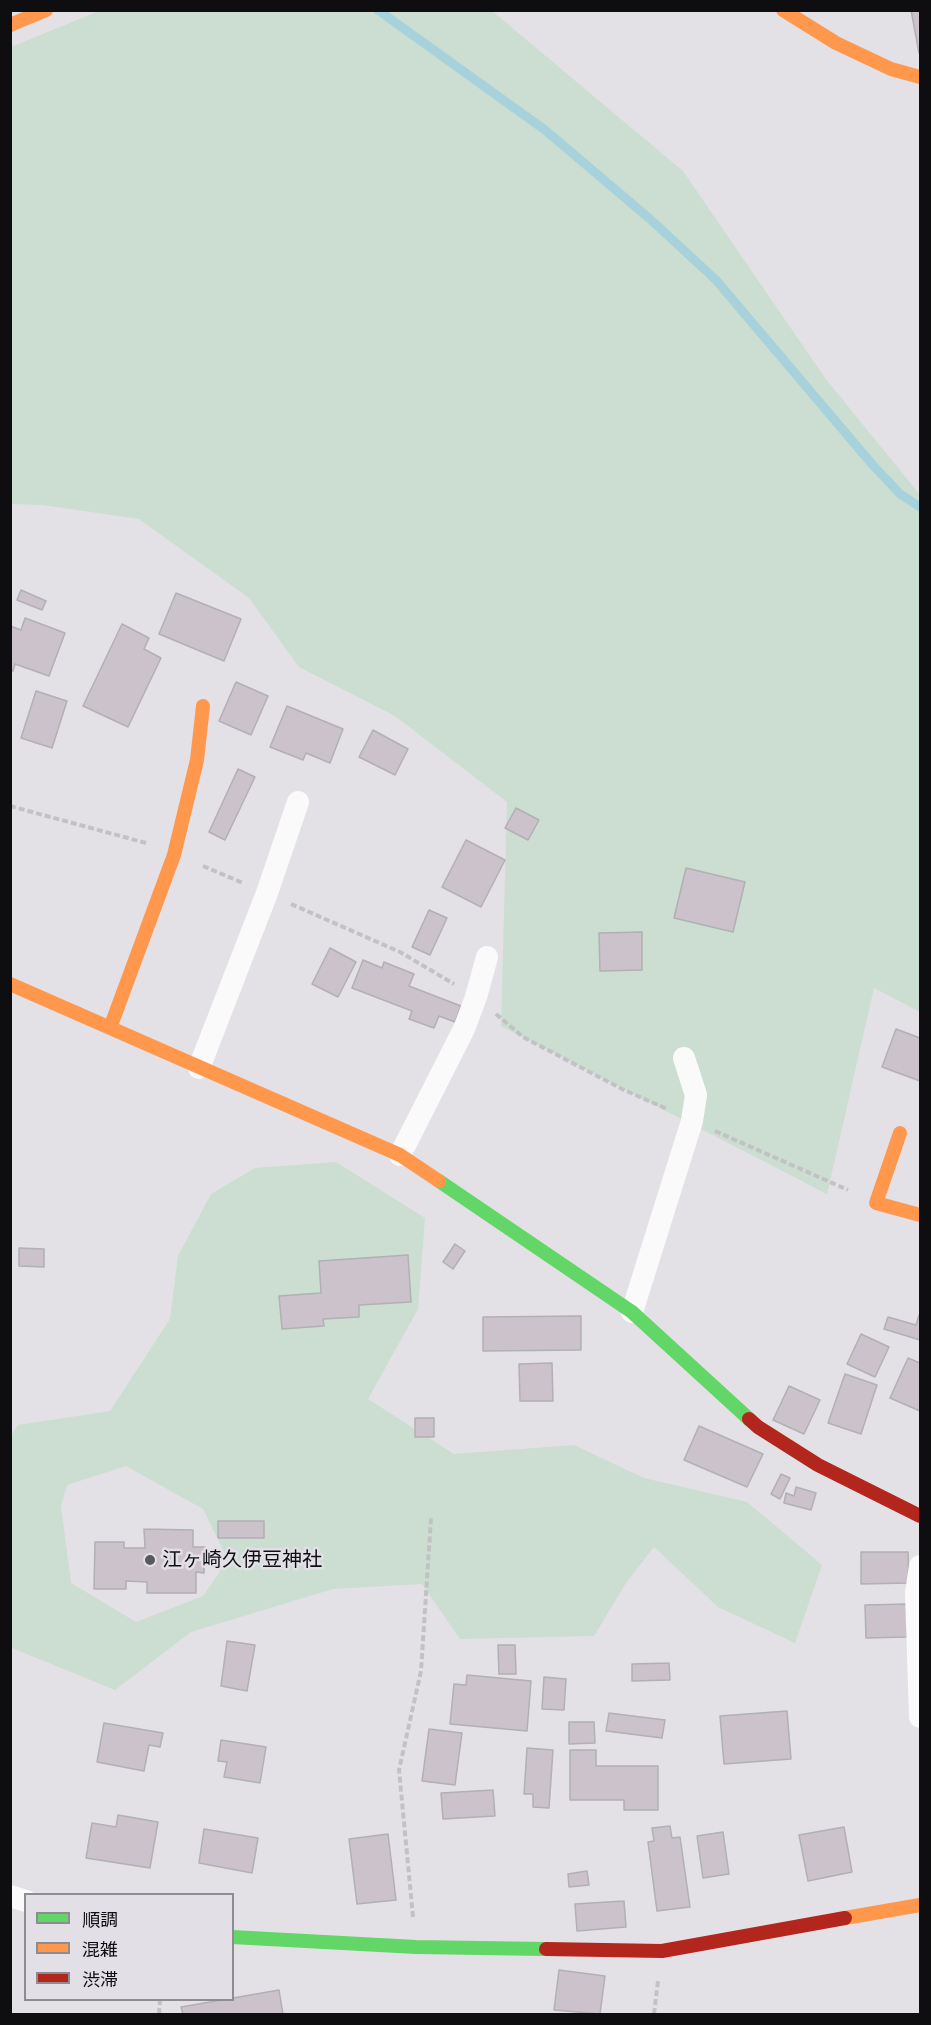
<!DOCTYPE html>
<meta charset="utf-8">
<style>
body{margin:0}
#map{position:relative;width:931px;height:2025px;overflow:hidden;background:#e3e1e5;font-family:"PT Sans","Noto Sans JP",sans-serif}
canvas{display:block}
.frame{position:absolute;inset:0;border:12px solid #0e0e10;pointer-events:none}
.legend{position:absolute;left:24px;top:1893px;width:210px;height:108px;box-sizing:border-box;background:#e2e0e6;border:2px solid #8d8c90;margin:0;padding:8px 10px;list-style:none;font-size:18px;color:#0e0e10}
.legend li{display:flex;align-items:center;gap:12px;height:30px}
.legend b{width:30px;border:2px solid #8d8c90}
</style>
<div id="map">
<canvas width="931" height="2025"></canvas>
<div class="frame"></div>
<ul class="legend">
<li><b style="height:8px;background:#63d668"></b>順調</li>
<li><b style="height:8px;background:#ff974d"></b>混雑</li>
<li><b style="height:8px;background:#b3261e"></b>渋滞</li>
</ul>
</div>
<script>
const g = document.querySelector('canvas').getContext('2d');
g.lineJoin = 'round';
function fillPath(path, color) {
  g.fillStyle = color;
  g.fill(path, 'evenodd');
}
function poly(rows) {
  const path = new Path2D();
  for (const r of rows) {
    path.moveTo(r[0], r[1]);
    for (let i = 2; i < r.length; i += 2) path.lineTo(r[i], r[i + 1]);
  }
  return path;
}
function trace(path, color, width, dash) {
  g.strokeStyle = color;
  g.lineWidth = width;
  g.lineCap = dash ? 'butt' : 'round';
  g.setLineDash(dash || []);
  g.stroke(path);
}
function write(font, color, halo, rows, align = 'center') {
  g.font = font + ' "PT Sans","Noto Sans JP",sans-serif';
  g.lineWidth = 5;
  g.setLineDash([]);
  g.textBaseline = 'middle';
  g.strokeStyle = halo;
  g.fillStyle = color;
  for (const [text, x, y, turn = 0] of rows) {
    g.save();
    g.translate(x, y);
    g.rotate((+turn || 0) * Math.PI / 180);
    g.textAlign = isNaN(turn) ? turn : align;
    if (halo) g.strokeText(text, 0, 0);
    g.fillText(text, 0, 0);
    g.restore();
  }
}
fillPath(poly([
 [99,11,492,11,683,171,825,378,920,495,920,1012,874,988,827,1194,501,1026,507,802,395,716,299,667,249,598,139,519,43,505,11,504,11,47],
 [336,1162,425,1218,418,1309,368,1399,454,1454,574,1445,644,1478,747,1502,822,1565,795,1643,718,1607,654,1547,626,1583,594,1636,460,1639,422,1584,333,1589,191,1632,115,1690,12,1648,11,1436,18,1425,110,1411,170,1319,178,1256,211,1194,255,1168],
 [126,1466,203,1509,228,1560,203,1596,136,1622,71,1583,61,1506,67,1485]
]), '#cbded1');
trace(poly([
 [378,10,545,130,650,219,716,280,871,463,900,494,920,507]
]), '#a7d2dc', 9);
const building = poly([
 [911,10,920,10,920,52,919,53,911,10],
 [21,590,46,601,42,610,17,600,21,590],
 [176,593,241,619,224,661,159,634,176,593],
 [25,618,65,633,49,676,15,664,13,671,10,670,10,626,21,630,25,618],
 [122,624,149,638,144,649,161,658,128,727,83,706,122,624],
 [236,682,268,696,251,735,219,721,236,682],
 [36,691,67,701,52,748,21,738,36,691],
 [287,706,343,729,330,763,306,753,303,760,270,747,287,706],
 [373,730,408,749,395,775,359,757,373,730],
 [238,769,255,777,225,840,209,832,238,769],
 [516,808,539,820,528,840,505,828,516,808],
 [466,840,505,860,481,907,442,887,466,840],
 [686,868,745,882,733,932,674,918,686,868],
 [429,910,447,918,430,955,412,947,429,910],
 [642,932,642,970,600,971,599,933,642,932],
 [330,948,356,962,338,997,312,984,330,948],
 [363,960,382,968,384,962,414,974,409,986,461,1006,455,1022,439,1016,434,1028,409,1019,412,1011,352,988,363,960],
 [896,1029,920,1038,920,1081,882,1067,896,1029],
 [455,1244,465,1251,453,1269,443,1262,455,1244],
 [19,1248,44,1249,44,1267,19,1266,19,1248],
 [408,1255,411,1302,359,1305,359,1317,323,1319,324,1326,282,1329,279,1296,321,1293,319,1261,408,1255],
 [919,1315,920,1316,920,1340,884,1329,888,1317,916,1325,919,1315],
 [581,1316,581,1350,483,1351,483,1317,581,1316],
 [861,1334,889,1347,875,1377,847,1364,861,1334],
 [908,1358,920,1363,920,1411,890,1398,908,1358],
 [552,1363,553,1401,520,1401,519,1364,552,1363],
 [845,1374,877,1385,861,1434,828,1423,845,1374],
 [789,1386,820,1400,804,1434,773,1420,789,1386],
 [415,1418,434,1418,434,1437,415,1437,415,1418],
 [699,1426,763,1454,747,1487,684,1460,699,1426],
 [781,1474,790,1478,780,1499,771,1494,781,1474],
 [796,1487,816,1493,811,1510,784,1503,786,1493,794,1496,796,1487],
 [218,1521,264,1521,264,1538,218,1538,218,1521],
 [144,1529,193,1530,193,1547,205,1547,204,1573,196,1572,196,1593,147,1593,147,1582,126,1581,126,1589,94,1589,95,1542,124,1542,124,1548,145,1548,144,1529],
 [861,1552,908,1552,909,1583,861,1584,861,1552],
 [907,1604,907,1637,866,1638,865,1605,907,1604],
 [227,1641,255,1645,247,1691,221,1686,227,1641],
 [498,1645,515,1645,516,1674,499,1674,498,1645],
 [669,1663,670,1680,632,1681,632,1664,669,1663],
 [467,1675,531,1681,527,1731,450,1724,454,1684,466,1685,467,1675],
 [544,1677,566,1679,564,1710,542,1709,544,1677],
 [787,1711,791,1759,724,1764,720,1716,787,1711],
 [609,1713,665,1720,662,1738,606,1731,609,1713],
 [569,1722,594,1722,595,1743,569,1744,569,1722],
 [104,1723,163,1733,160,1747,149,1745,144,1771,97,1762,104,1723],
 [429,1729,462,1733,455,1785,422,1781,429,1729],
 [221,1740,266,1747,260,1783,224,1777,227,1762,218,1761,221,1740],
 [527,1748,553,1750,549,1808,533,1807,533,1794,524,1794,527,1748],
 [570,1750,596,1750,596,1766,658,1766,658,1810,624,1810,624,1800,570,1800,570,1750],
 [493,1790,495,1816,443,1819,441,1793,493,1790],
 [118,1815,158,1822,150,1868,86,1858,92,1823,116,1827,118,1815],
 [670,1826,672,1838,680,1837,690,1907,657,1911,648,1842,654,1841,652,1828,670,1826],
 [844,1827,852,1872,808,1881,799,1835,844,1827],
 [204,1829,258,1838,252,1873,199,1863,204,1829],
 [723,1832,729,1874,703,1878,697,1836,723,1832],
 [388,1834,396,1900,357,1904,349,1839,388,1834],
 [587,1871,589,1885,569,1887,568,1874,587,1871],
 [624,1901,626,1927,577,1931,575,1904,624,1901],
 [559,1970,605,1976,600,2014,554,2010,559,1970],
 [279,1990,283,2014,183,2014,181,2007,279,1990]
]);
fillPath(building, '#cbc2cb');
trace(building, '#b1b0b2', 1.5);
trace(poly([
 [10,806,146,843],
 [203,866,243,883],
 [291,904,400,952,454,984],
 [496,1014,523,1037,622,1089,667,1109],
 [715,1131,848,1190],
 [413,1917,399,1770,421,1671,431,1518],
 [159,2014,160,2000],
 [654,2014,658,1981]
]), '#c2c2c4', 4, [6, 3]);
trace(poly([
 [199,1068,267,893,298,802],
 [400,1155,464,1029,476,997,487,957],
 [632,1312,692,1121,696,1095,684,1058],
 [920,1566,916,1593,920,1717],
 [10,1896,26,1901]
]), '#fbfafb', 22);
trace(poly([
 [439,1181,632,1312,749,1419],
 [232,1937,416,1947,546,1949]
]), '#63d668', 14);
trace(poly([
 [783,10,836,43,891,69,920,77],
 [10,25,46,10],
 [10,984,400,1155,439,1181],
 [110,1028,174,855,197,760,203,706],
 [900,1133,876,1203,920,1215],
 [845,1918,920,1905]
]), '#ff974d', 14);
trace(poly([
 [749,1419,758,1427,818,1465,920,1516],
 [546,1949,662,1951,845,1918]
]), '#b3261e', 14);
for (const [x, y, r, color] of [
 [150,1560,6,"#59585b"]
]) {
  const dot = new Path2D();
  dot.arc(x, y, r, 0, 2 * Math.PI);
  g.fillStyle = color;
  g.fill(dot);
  trace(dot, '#e2e0e6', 2);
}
write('20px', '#0e0e10', '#e2e0e6', [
 ["江ヶ崎久伊豆神社",162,1560]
], 'left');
</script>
